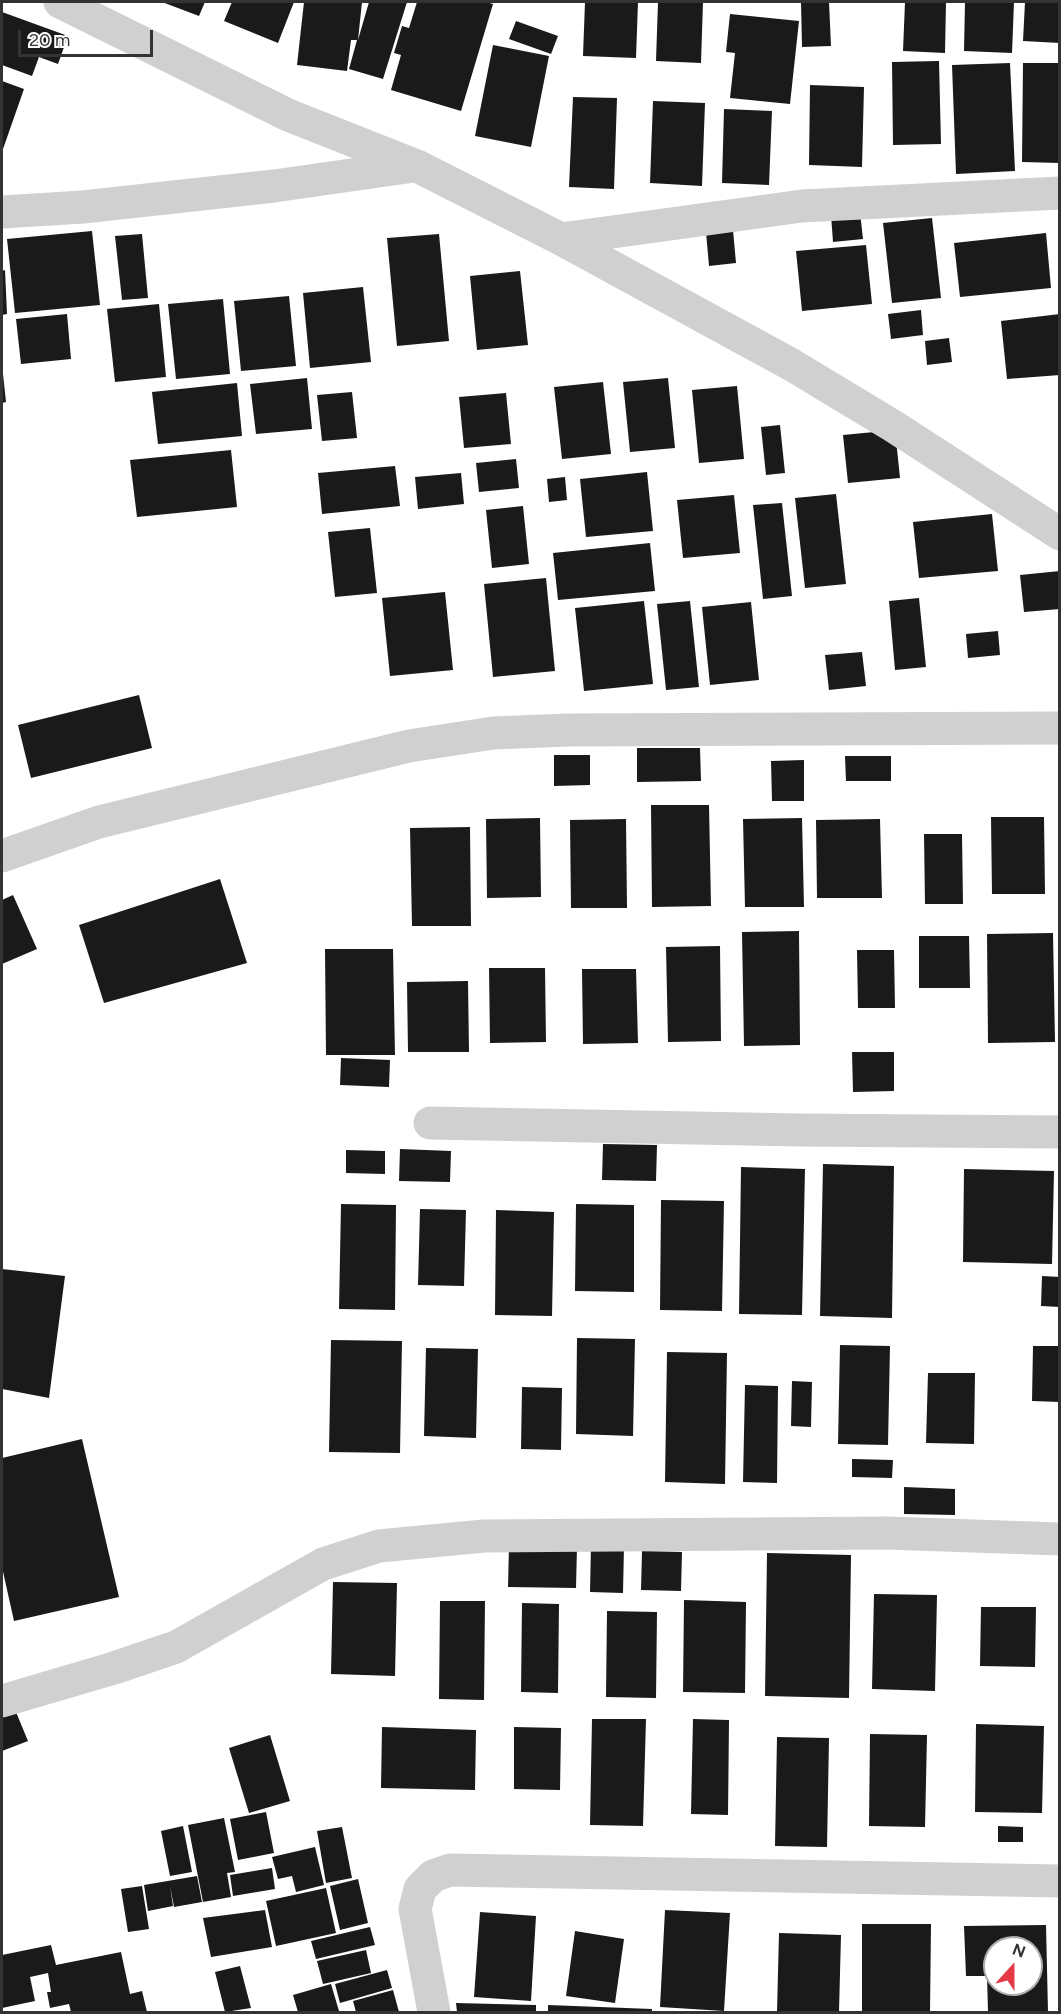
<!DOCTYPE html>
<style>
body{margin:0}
#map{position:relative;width:1061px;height:2014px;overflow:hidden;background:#fff;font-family:Figtree,sans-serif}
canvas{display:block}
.frame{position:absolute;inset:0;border:3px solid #333;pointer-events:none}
.north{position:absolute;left:983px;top:1936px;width:60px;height:60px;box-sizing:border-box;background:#fff;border:2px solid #adadad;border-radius:50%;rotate:21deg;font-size:16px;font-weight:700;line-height:24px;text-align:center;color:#333}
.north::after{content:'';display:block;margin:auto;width:21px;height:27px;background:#e63946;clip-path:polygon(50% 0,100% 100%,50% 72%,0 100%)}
.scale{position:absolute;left:18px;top:30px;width:135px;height:27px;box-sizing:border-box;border:3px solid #333;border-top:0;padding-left:8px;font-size:18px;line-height:21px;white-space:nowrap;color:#333;-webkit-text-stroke:4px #fff;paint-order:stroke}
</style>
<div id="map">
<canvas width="1061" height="2014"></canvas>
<div class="frame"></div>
<div class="north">N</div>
<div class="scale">20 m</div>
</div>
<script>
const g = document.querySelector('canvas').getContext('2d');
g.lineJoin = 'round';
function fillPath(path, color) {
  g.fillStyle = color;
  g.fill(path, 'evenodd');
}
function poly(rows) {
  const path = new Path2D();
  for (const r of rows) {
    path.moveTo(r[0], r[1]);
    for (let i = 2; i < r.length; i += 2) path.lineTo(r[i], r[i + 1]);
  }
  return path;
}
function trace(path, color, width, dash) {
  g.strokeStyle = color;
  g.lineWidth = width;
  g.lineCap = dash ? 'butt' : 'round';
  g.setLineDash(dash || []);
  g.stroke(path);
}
fillPath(poly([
 [162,2,205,2,199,16],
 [232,2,294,2,278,43,224,21],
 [304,2,362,2,358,40,369,2,407,2,383,79,349,69,357,40,351,40,347,71,297,65],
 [417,2,486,2,493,4,461,111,391,90,401,55,394,53,402,26,409,28],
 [585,2,638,2,636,58,583,56],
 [658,2,703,2,701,63,656,61],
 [801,2,829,2,831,46,802,47],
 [905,2,946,2,945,53,903,51],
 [965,2,1014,2,1012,53,964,51],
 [1025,2,1060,2,1060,43,1023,41],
 [2,12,68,36,58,64,39,57,32,76,2,65],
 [730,14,799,21,790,104,730,98,735,53,726,52],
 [516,21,558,36,551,54,509,39],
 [493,45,549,56,531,147,475,136],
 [939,61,941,144,893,145,892,62],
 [1010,63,1015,171,956,174,952,65],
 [1023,63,1060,63,1060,163,1022,162],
 [2,81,24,89,3,149,2,149],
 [810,85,864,87,862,167,809,165],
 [573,97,617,98,614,189,569,187],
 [653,101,705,103,702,186,650,183],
 [724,109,772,111,769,185,722,183],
 [860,212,863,239,833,242,831,215],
 [932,218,941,298,892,303,883,223],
 [733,230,736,263,709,266,706,232],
 [92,231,100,305,15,313,7,239],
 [1046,233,1051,288,960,297,954,243],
 [142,234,148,298,122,300,115,236],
 [439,234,449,341,397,346,387,238],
 [866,245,872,304,802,311,796,251],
 [5,270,7,314,2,315,2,271],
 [520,271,528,345,477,350,470,276],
 [363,287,371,362,310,368,303,293],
 [289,296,296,366,241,371,234,301],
 [223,299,230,374,176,379,168,304],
 [159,304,166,377,115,382,107,309],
 [921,310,923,335,891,339,888,314],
 [67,314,71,359,21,364,16,319],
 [1060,314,1060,375,1007,379,1001,321],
 [949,338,952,362,927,365,925,341],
 [2,374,3,374,6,402,2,403],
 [307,378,312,429,256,434,250,384],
 [668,378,675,448,630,452,623,382],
 [603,382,611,454,562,459,554,387],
 [237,383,242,436,158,444,152,392],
 [737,386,744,459,699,463,692,390],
 [352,392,357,438,322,441,317,395],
 [506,393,511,444,464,448,459,397],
 [780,425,785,473,766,475,761,427],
 [895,430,900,478,848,483,843,435],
 [231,450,237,507,137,517,130,460],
 [516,459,519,488,479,492,476,463],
 [395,466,400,506,322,514,318,473],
 [647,472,653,531,586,537,580,479],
 [461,473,464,504,418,509,415,477],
 [565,477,567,500,549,502,547,479],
 [836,494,846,584,805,588,795,498],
 [734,495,740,553,683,558,677,500],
 [782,503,792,596,763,599,753,505],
 [523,506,529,564,492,568,486,510],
 [992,514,998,571,919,578,913,522],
 [370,528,377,593,335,597,328,532],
 [650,543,655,591,558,600,553,553],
 [1060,571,1060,609,1024,612,1020,575],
 [546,578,555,671,493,677,484,584],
 [445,592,453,670,390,676,382,598],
 [919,598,926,667,895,670,889,601],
 [644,601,653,684,584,691,575,608],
 [690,601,699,687,666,690,657,604],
 [751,602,759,680,710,685,702,607],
 [998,631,1000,655,968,658,966,634],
 [862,652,866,686,829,690,825,655],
 [139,695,152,748,31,778,18,725],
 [637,748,700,748,701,781,637,782],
 [554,755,590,755,590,785,554,786],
 [845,756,891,756,891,781,846,781],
 [804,760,804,801,772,801,771,761],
 [651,805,709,805,711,906,652,907],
 [991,817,1044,817,1045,894,992,894],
 [540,818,541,897,487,898,486,819],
 [802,818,804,907,745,907,743,819],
 [626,819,627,908,571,908,570,820],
 [880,819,882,898,817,898,816,820],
 [470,827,471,926,412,926,410,828],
 [924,834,962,834,963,904,925,904],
 [220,879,247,963,104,1003,79,925],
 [13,895,37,949,2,964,2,900],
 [799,931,800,1045,744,1046,742,932],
 [1053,933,1055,1042,988,1043,987,934],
 [919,936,969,936,970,988,919,988],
 [720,946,721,1041,668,1042,666,947],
 [325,949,393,949,395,1055,326,1055],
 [857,950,894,950,895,1008,858,1008],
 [489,968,545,968,546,1042,490,1043],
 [582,969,636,969,638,1043,583,1044],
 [468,981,469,1052,408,1052,407,982],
 [852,1052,894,1052,894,1091,853,1092],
 [341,1058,390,1060,389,1087,340,1085],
 [603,1144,657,1145,656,1181,602,1180],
 [400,1149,451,1151,450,1182,399,1181],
 [346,1150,385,1151,385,1174,346,1173],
 [823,1164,894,1166,892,1318,820,1316],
 [741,1167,805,1169,802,1315,739,1314],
 [964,1169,1054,1171,1052,1264,963,1262],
 [661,1200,724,1201,722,1311,660,1310],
 [341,1204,396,1205,395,1310,339,1309],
 [576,1204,634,1205,634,1292,575,1291],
 [420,1209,466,1210,464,1286,418,1285],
 [496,1210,554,1212,552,1316,495,1315],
 [2,1269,65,1276,49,1398,2,1389],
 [1042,1276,1060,1277,1060,1307,1041,1306],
 [577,1338,635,1339,633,1436,576,1434],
 [331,1340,402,1341,400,1453,329,1452],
 [840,1345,890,1346,888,1445,838,1444],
 [1033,1346,1060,1346,1060,1402,1032,1401],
 [426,1348,478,1349,476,1438,424,1436],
 [667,1352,727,1353,725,1484,665,1482],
 [928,1373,975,1373,974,1444,926,1443],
 [792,1381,812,1382,811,1427,791,1426],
 [745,1385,778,1386,777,1483,743,1482],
 [522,1387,562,1388,561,1450,521,1449],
 [82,1439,119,1597,14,1621,2,1567,2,1458],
 [852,1459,893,1460,892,1478,852,1477],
 [904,1487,955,1489,955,1515,904,1514],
 [509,1545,577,1546,576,1588,508,1587],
 [591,1545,624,1546,623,1593,590,1592],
 [642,1551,682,1552,681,1591,641,1590],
 [767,1553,851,1555,849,1698,765,1696],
 [333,1582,397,1583,395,1676,331,1674],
 [874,1594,937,1595,935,1691,872,1689],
 [684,1600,746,1602,745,1693,683,1692],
 [440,1601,485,1601,484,1700,439,1699],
 [522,1603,559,1604,558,1693,521,1692],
 [981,1607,1036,1607,1035,1667,980,1666],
 [607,1611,657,1612,656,1698,606,1697],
 [11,1700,28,1741,2,1751,2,1703],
 [592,1719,646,1719,643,1826,590,1825],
 [693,1719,729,1720,728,1815,691,1814],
 [976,1724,1044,1726,1042,1813,975,1812],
 [382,1727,476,1730,475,1790,381,1788],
 [514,1727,561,1728,560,1790,514,1789],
 [870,1734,927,1735,925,1827,869,1826],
 [270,1735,290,1801,249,1813,229,1748],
 [777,1737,829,1738,827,1847,775,1846],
 [266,1812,274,1853,238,1860,230,1819],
 [224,1818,235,1872,227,1873,231,1897,203,1902,188,1825],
 [183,1826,192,1872,170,1876,161,1831],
 [998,1826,1023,1827,1023,1842,998,1842],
 [342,1827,352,1878,326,1883,317,1831],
 [315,1847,324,1885,296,1892,292,1876,278,1879,272,1857],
 [272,1868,275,1889,233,1896,230,1875],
 [197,1876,202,1902,174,1907,170,1886,173,1906,148,1911,144,1885],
 [358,1879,368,1923,340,1930,330,1886],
 [142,1886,149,1929,128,1932,121,1889],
 [326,1888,336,1933,276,1946,266,1901],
 [265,1910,272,1947,211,1957,203,1918],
 [665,1910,730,1913,724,2011,660,2007],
 [480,1912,536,1916,531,2001,474,1997],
 [862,1924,931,1924,930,2012,862,2012],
 [1046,1925,1048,2012,988,2012,987,1976,966,1976,964,1926],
 [995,1948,1031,1948,1031,1984,995,1984],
 [370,1927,375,1945,316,1959,311,1941],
 [575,1931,624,1939,615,2003,566,1996],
 [779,1933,841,1935,839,2012,777,2012],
 [51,1945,56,1965,121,1952,130,1994,142,1991,147,2012,71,2012,69,2004,50,2008,47,1992,51,1992,48,1973,30,1977,35,2001,2,2008,2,1955],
 [366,1950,371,1973,323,1984,317,1961],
 [240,1966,251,2008,225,2012,215,1972],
 [387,1970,392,1988,340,2003,335,1984],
 [331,1984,339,2011,298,2012,293,1995],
 [393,1990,399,2012,356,2012,353,2001],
 [456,2003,536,2005,536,2012,457,2012],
 [548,2005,652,2009,652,2012,548,2012]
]), '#1a1a1a');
trace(poly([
 [60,2,288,115,417,166,561,239,792,365,893,426,1060,534],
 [2,212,83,207,274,186,414,166],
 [561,239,802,206,1060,193],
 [2,856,99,822,409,746,493,733,567,730,1060,728],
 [430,1123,799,1130,1060,1132],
 [2,1701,114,1668,176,1647,323,1564,379,1546,484,1536,886,1533,1060,1539],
 [434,2012,415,1909,420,1889,433,1876,450,1870,1060,1881]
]), '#d0d0d0', 33);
</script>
